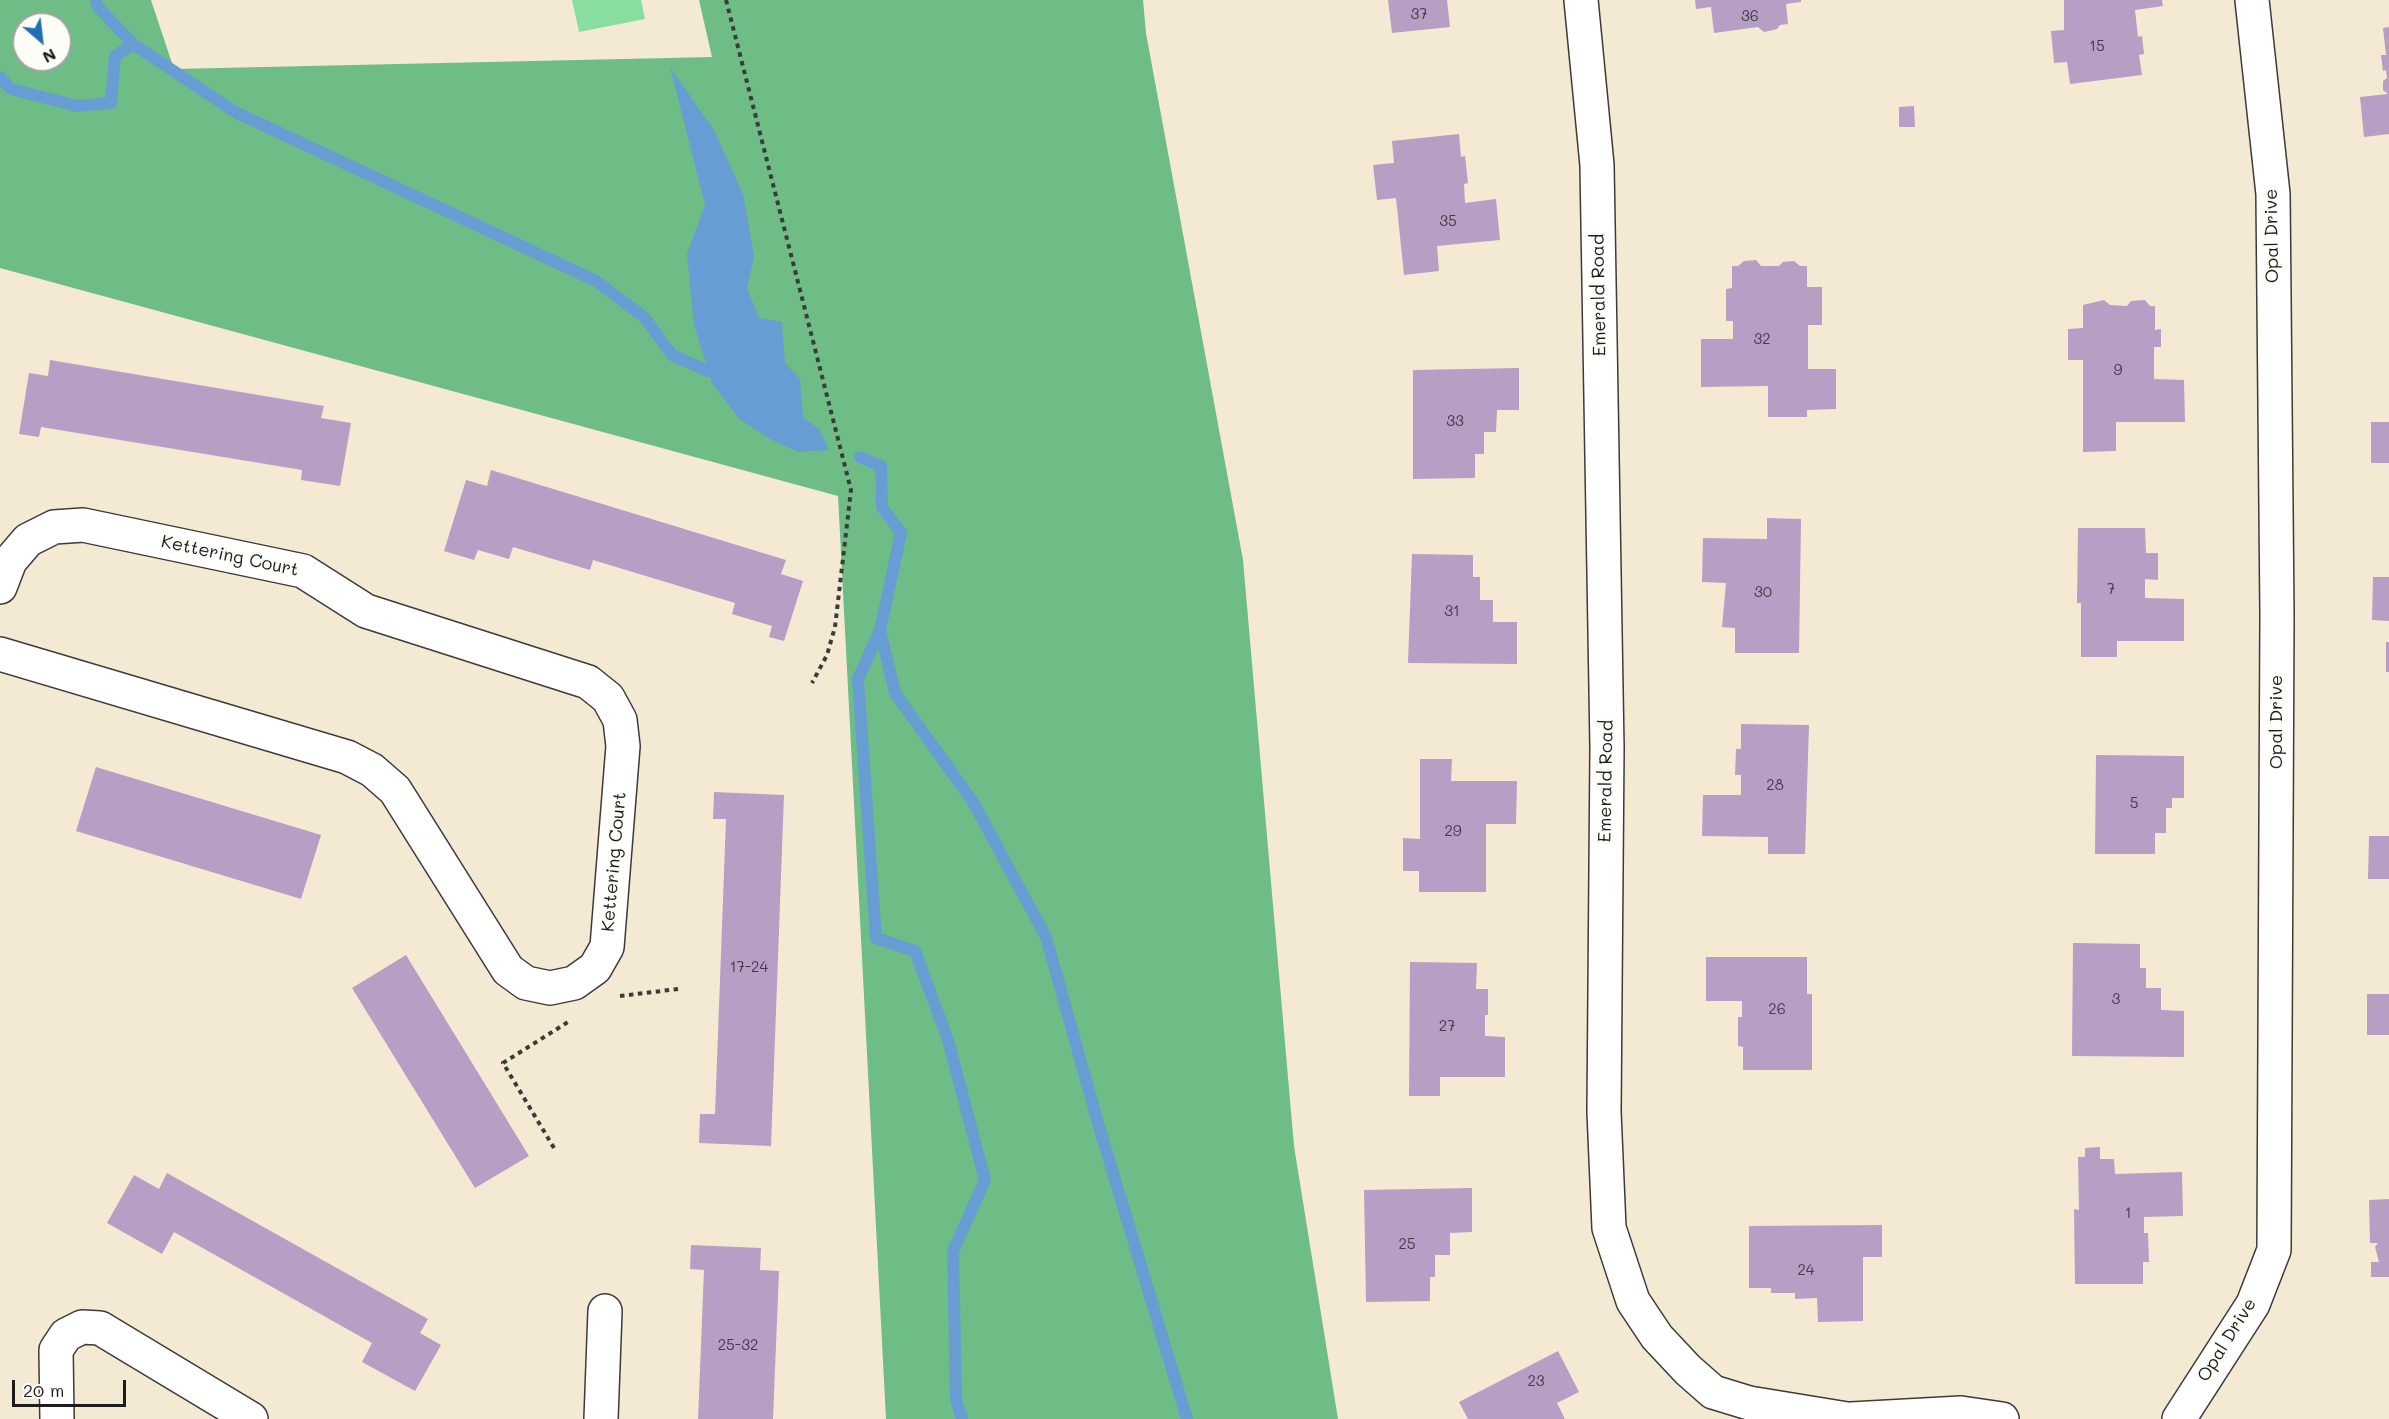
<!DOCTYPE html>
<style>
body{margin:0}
#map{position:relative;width:2389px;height:1419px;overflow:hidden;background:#f4ead4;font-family:Mali,sans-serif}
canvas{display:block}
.north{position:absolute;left:12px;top:12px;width:60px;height:60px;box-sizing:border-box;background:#fdfcf7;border:2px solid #a3a29f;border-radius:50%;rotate:152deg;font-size:16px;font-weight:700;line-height:24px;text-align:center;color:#1c1c1c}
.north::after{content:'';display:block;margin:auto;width:21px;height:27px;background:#1f6fb2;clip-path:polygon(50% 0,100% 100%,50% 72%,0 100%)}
.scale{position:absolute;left:12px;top:1380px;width:114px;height:27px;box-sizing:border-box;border:3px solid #1c1c1c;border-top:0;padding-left:8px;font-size:18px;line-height:21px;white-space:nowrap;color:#1c1c1c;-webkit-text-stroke:4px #fdfcf7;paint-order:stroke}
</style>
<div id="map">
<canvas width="2389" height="1419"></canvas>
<div class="north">N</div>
<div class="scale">20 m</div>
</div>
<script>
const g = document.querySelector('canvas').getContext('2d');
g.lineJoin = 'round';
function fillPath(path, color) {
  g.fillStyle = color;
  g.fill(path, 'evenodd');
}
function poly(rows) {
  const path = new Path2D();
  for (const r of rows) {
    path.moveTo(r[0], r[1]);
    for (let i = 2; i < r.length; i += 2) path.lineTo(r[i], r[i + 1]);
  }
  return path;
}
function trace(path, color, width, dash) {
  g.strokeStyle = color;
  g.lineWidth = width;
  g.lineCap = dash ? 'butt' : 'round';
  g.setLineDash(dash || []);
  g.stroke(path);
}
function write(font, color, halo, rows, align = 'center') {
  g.font = font + ' Mali,sans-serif';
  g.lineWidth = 4.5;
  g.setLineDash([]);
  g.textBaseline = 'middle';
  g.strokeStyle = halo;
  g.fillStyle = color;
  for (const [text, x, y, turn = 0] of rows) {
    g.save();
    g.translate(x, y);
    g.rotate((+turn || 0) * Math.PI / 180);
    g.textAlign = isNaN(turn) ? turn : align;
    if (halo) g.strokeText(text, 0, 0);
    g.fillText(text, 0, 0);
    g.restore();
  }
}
fillPath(poly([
 [572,0,641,0,645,19,579,32]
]), '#88dea1');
fillPath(poly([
 [0,0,151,0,174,69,712,57,699,0,1143,0,1146,33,1243,560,1294,1146,1338,1419,886,1419,838,496,0,268],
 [24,24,60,24,60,60,24,60]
]), '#6ebd87');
fillPath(poly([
 [670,67,715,132,743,194,754,256,747,288,759,318,782,322,785,363,800,379,803,417,820,430,829,450,798,452,770,439,739,419,712,383,694,325,687,254,705,205]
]), '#689dd4');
trace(poly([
 [96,0,98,7,133,44,235,112,596,281,644,317,672,355,708,371],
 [0,77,11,89,77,106,111,103,115,56,133,44],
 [860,457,881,466,882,507,901,533,880,630,895,693,973,802,1046,937,1098,1123,1187,1419],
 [880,630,858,679,876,938,915,951,948,1040,985,1180,953,1251,956,1400,962,1419]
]), '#689dd4', 12);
fillPath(poly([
 [1388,0,1447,0,1450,27,1392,33],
 [1695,0,1801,0,1801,2,1786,4,1788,24,1780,25,1777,29,1764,32,1758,27,1714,33,1711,7,1696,9],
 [2064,0,2162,0,2163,6,2135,10,2138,37,2142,36,2144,54,2139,55,2142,75,2070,84,2067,62,2054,63,2051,31,2064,30],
 [2389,27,2389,134,2364,137,2360,97,2388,94,2383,90,2383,81,2387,78,2386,70,2383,71,2381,55,2386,55,2383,28],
 [1914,106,1915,127,1899,127,1899,107],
 [1459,134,1461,157,1465,156,1468,183,1464,184,1465,203,1496,199,1500,240,1437,246,1439,271,1404,275,1396,198,1377,200,1373,165,1394,163,1392,141],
 [1756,260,1761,266,1779,266,1783,262,1794,261,1800,266,1807,266,1807,287,1822,287,1822,325,1808,325,1808,369,1836,369,1836,409,1807,410,1807,417,1768,417,1768,386,1701,387,1701,339,1733,339,1733,321,1726,321,1726,289,1732,288,1732,266,1738,266,1744,261],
 [2104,300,2110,305,2127,306,2131,301,2145,300,2150,306,2155,306,2155,330,2161,329,2161,347,2154,347,2154,379,2184,380,2185,422,2116,422,2116,451,2083,452,2083,360,2068,360,2068,329,2083,328,2083,305],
 [50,360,324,406,321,418,351,423,340,486,301,480,302,470,41,427,39,437,19,434,29,373,48,376],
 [1519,368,1519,410,1497,410,1496,432,1484,432,1484,454,1475,454,1475,478,1413,479,1413,370],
 [2371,422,2389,422,2389,463,2371,463],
 [491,470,786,560,781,574,803,581,784,641,769,637,772,626,732,614,735,603,593,560,590,570,513,547,509,559,478,550,474,560,444,551,466,480,487,486],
 [1767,518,1801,519,1799,653,1735,653,1735,628,1722,627,1726,583,1702,582,1703,538,1767,539],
 [2078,528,2145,528,2146,553,2158,553,2158,580,2145,579,2145,598,2184,599,2184,641,2117,641,2117,657,2081,657,2081,603,2077,603],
 [1412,554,1473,555,1473,577,1480,577,1480,600,1493,600,1493,622,1517,622,1517,664,1408,663],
 [2373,577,2389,577,2389,621,2372,620],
 [2386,642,2389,642,2389,672,2386,672],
 [1741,724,1809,725,1805,854,1768,854,1768,837,1702,836,1703,795,1741,795,1741,775,1735,775,1736,749,1741,749],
 [2096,755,2184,756,2184,798,2172,798,2172,808,2166,808,2166,833,2155,833,2155,854,2095,854],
 [1420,759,1452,759,1451,781,1517,781,1516,824,1486,824,1486,892,1419,892,1419,871,1403,871,1403,838,1420,839],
 [96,767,321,835,301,899,76,831],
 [714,792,784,795,771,1146,699,1143,700,1114,715,1114,726,819,713,819],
 [2369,836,2389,836,2389,879,2368,879],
 [2073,943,2140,944,2140,968,2146,968,2146,988,2161,988,2161,1010,2184,1011,2184,1057,2072,1056],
 [406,955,529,1156,475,1188,352,988],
 [1706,957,1807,957,1807,994,1812,994,1812,1070,1743,1070,1743,1047,1738,1046,1738,1017,1742,1017,1742,1001,1706,1001],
 [1410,962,1477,963,1476,989,1488,989,1488,1015,1485,1015,1485,1036,1505,1037,1505,1077,1440,1077,1440,1096,1409,1096],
 [2367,994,2389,994,2389,1035,2367,1035],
 [2100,1147,2100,1159,2114,1159,2115,1174,2182,1172,2183,1216,2144,1217,2144,1233,2148,1233,2149,1262,2143,1262,2143,1284,2075,1284,2074,1209,2079,1210,2078,1157,2085,1157,2085,1148],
 [167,1173,428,1319,420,1333,441,1345,415,1391,362,1362,372,1343,174,1232,162,1254,107,1223,134,1175,159,1189],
 [1472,1188,1472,1232,1450,1233,1450,1255,1435,1255,1435,1277,1430,1277,1430,1301,1366,1302,1364,1190],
 [2389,1199,2389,1277,2371,1277,2371,1262,2379,1262,2375,1247,2378,1243,2370,1243,2369,1200],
 [1882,1225,1882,1257,1863,1257,1863,1321,1818,1322,1817,1298,1795,1299,1795,1293,1771,1293,1771,1288,1749,1288,1749,1226],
 [691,1245,761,1248,760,1270,779,1271,773,1419,698,1419,704,1270,690,1269],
 [1558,1351,1579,1392,1557,1403,1565,1419,1468,1419,1459,1402]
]), '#b69ec4');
const minor = poly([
 [1581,0,1597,165,1607,748,1604,1112,1609,1228,1633,1301,1657,1337,1688,1370,1713,1392,1749,1403,1847,1419],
 [0,587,10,561,28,540,54,527,83,525,303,571,366,611,588,682,608,698,620,720,623,746,607,947,595,968,574,983,550,988,526,983,508,970,395,790,372,770,347,757,0,654],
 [57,1419,56,1350,66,1335,82,1327,100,1328,251,1419],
 [601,1419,605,1311],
 [1851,1419,1961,1413,2002,1419],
 [2179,1419,2253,1304,2274,1250,2277,615,2273,194,2252,0]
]);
trace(minor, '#3c3b38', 36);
trace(poly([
 [726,0,851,490,835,627,827,655,812,683],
 [620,996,678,989],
 [554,1148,503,1063,568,1022]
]), '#3c3b38', 4, [4.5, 4.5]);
trace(minor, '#fff', 33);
write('15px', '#423c46', null, [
 ["37",1419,14],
 ["36",1750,16],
 ["15",2097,46],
 ["35",1448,221],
 ["32",1762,339],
 ["9",2118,370],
 ["33",1455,421],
 ["7",2111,589],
 ["30",1763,592],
 ["31",1452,611],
 ["28",1775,785],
 ["5",2134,803],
 ["29",1453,831],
 ["17-24",749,967],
 ["3",2116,999],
 ["26",1777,1009],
 ["27",1447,1026],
 ["1",2128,1213],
 ["25",1407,1244],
 ["24",1806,1270],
 ["25-32",738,1345],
 ["23",1536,1381]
]);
write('18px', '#1c1c1c', '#fdfcf7', [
 ["Opal Drive",2272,236,-91],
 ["Emerald Road",1599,295,-91],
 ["Kettering Court",230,556,12],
 ["Opal Drive",2276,722,-90],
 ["Emerald Road",1606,781,-89],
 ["Kettering Court",614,862,-85],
 ["Opal Drive",2227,1340,-58]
]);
</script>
